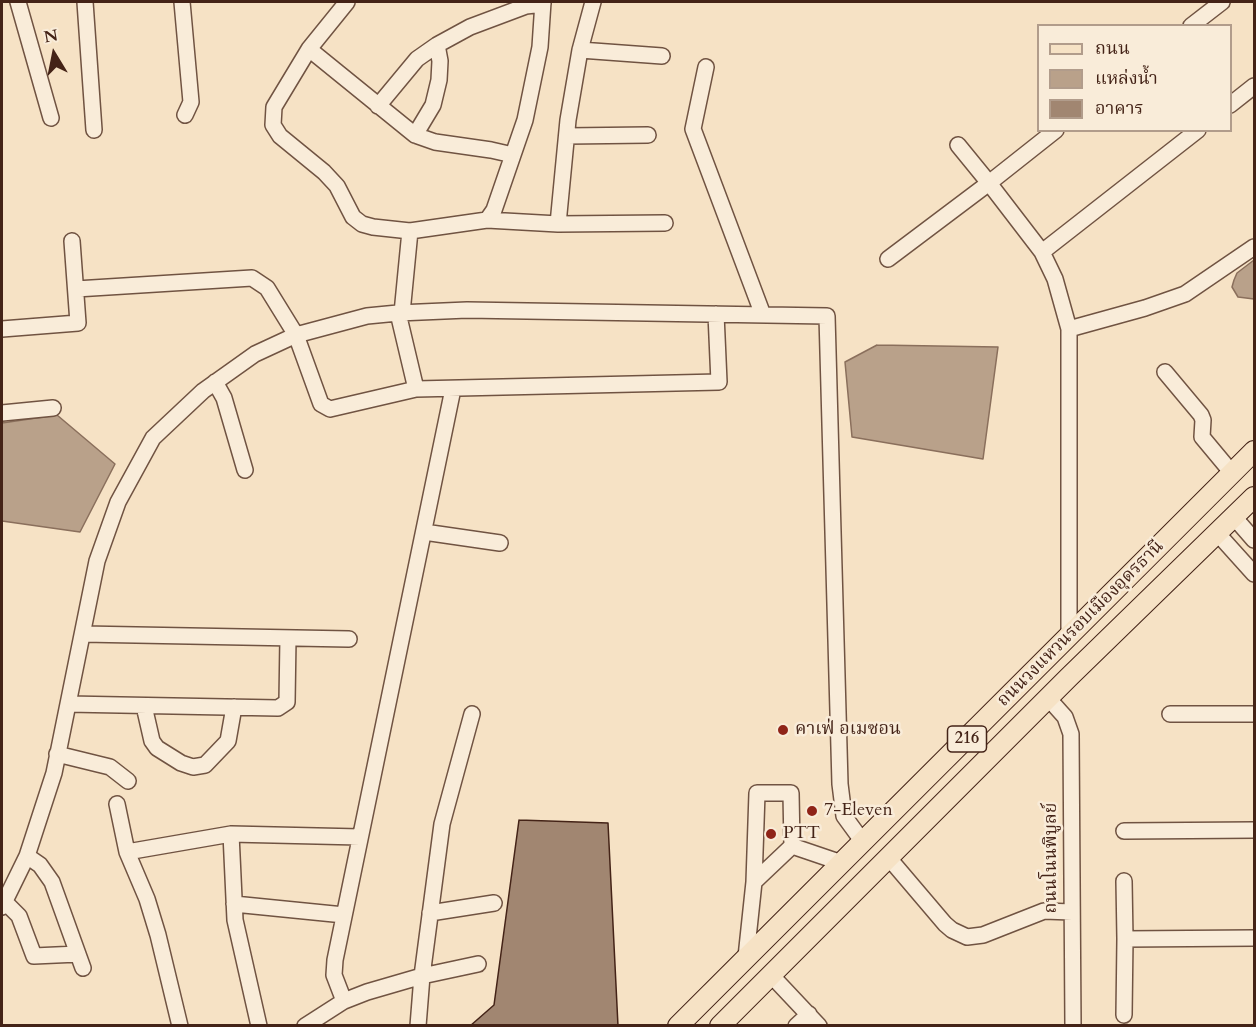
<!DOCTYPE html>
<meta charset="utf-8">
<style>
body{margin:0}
#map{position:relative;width:1256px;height:1027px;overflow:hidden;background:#f6e2c5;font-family:Cardo,"Noto Serif Thai",serif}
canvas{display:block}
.frame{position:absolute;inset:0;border:3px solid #442317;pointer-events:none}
.legend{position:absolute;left:1037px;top:24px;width:195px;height:108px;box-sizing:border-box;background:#f9ecd9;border:2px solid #b19c8b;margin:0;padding:8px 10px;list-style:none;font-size:18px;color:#442317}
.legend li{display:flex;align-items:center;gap:12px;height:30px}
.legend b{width:30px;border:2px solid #b19c8b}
.north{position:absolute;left:24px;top:24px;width:60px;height:60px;-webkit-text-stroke:4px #f9ecd9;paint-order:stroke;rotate:350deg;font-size:16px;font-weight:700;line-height:24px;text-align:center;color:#442317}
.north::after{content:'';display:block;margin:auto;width:21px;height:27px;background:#442317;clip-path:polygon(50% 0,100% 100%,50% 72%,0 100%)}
</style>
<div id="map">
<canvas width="1256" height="1027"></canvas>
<div class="frame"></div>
<ul class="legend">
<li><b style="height:8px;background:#f6e2c5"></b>ถนน</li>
<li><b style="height:16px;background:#b9a18a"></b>แหล่งน้ำ</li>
<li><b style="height:16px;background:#a18671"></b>อาคาร</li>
</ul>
<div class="north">N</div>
</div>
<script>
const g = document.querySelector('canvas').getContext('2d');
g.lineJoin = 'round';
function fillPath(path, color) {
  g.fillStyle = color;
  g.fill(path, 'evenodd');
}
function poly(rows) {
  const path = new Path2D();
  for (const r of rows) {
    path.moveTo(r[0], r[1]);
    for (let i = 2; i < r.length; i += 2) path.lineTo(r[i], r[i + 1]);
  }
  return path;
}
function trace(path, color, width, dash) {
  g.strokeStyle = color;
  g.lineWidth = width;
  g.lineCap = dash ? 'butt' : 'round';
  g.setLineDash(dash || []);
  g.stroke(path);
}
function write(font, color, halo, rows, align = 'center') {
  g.font = font + ' Cardo,"Noto Serif Thai",serif';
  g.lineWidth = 5;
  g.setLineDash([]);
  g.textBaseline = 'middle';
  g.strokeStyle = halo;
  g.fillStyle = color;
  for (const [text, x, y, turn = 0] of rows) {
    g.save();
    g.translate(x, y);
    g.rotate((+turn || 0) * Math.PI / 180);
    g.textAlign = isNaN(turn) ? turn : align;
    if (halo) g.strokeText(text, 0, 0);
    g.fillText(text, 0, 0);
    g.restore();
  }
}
const water = poly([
 [1254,260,1254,299,1238,297,1232,287,1234,280,1237,273,1254,260],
 [877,345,998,347,983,459,852,437,845,362,877,345],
 [57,415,115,464,80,532,2,521,2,423,57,415]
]);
fillPath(water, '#b9a18a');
trace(water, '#8a6f5c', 1.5);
const building = poly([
 [519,820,608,823,618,1026,470,1026,494,1005,519,820]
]);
fillPath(building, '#a18671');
trace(building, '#442317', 1.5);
const minor = poly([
 [18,2,51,118],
 [85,2,94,130],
 [182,2,191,102,185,115],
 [347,2,309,49,274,107,273,125,280,136,324,172,337,186,353,217,362,224,373,227,410,231,487,220,558,224,665,223],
 [1191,26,1222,2],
 [309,49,415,135,435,142,491,150,513,155],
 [580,50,662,56],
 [706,67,693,129,763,315],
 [1230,105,1254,86],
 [378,106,417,59,437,45,470,27,526,6,543,4],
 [1056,130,989,183,1042,252,1198,130],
 [415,135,433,105,439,80,440,61,437,45],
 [567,136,648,135],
 [487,220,494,210,525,120,540,47,543,2],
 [558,224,568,120,580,50,593,2],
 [1042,252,1055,279,1069,329,1069,636],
 [888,259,989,183,958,145],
 [76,289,252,278,267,288,296,335,321,404,330,409,416,389,719,382,716,314],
 [398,313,416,389],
 [402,313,410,231],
 [2,329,78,323,72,241],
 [1069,329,1145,308,1185,294,1254,247],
 [1165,372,1201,415,1203,420,1202,437,1232,473],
 [215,382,224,398,245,470],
 [2,413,53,408],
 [1234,517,1254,540],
 [424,532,500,543],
 [1218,534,1254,574],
 [83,634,349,639],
 [1048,698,1065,717,1071,734,1073,1026],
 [68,704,278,708,287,702,288,638],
 [144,706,152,741,157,748,181,763,193,767,205,765,228,741,234,707],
 [1170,714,1254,714],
 [57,754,110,767,128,781],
 [117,804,127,852,147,899,158,935,180,1026],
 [1124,831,1254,830],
 [231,834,235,920,259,1026],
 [127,852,231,834,360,837],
 [27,856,40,865,52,882,83,968],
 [888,857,945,924,952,930,967,937,983,935,1044,911,1072,912],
 [1124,881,1125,939,1254,938],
 [754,882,757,793,791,793,792,846],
 [5,902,19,916,34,956,78,954],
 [234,904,344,915],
 [2,907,27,856,54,773,97,561,118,502,153,438,203,391,255,354,296,335,367,316,398,313,467,310,827,316,840,784,844,816,863,842],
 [430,913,494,903],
 [746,957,754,882,792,846,842,863],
 [771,975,819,1026],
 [344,1001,334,975,335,960,453,389],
 [1124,1015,1125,939],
 [305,1026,344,1001,367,992,422,976,478,964],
 [418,1026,422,976,442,824,472,714],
 [796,1026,809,1014]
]);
const major = poly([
 [678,1026,1254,451],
 [720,1026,1069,677,1254,497]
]);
trace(minor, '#705342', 18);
trace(major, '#442317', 22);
trace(minor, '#f9ecd9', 15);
trace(major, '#f6e2c5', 20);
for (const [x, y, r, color] of [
 [783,730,6,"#8f2418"],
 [812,811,6,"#8f2418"],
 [771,834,6,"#8f2418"]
]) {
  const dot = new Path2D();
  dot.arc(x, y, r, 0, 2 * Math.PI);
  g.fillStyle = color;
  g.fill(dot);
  trace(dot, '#f9ecd9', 2);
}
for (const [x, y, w] of [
 [967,739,39]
]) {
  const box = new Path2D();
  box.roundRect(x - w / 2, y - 13, w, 26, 4.5);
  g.fillStyle = '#f9ecd9';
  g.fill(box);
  trace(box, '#442317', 1.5);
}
write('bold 16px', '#442317', null, [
 ["216",967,739]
]);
write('18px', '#442317', '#f9ecd9', [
 ["ถนนวงแหวนรอบเมืองอุดรธานี",1081,624,-45],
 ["ถนนโนนพิบูลย์",1052,858,-90]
]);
write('18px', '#442317', '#f9ecd9', [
 ["คาเฟ่ อเมซอน",795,730],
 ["7-Eleven",824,811],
 ["PTT",783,834]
], 'left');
</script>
